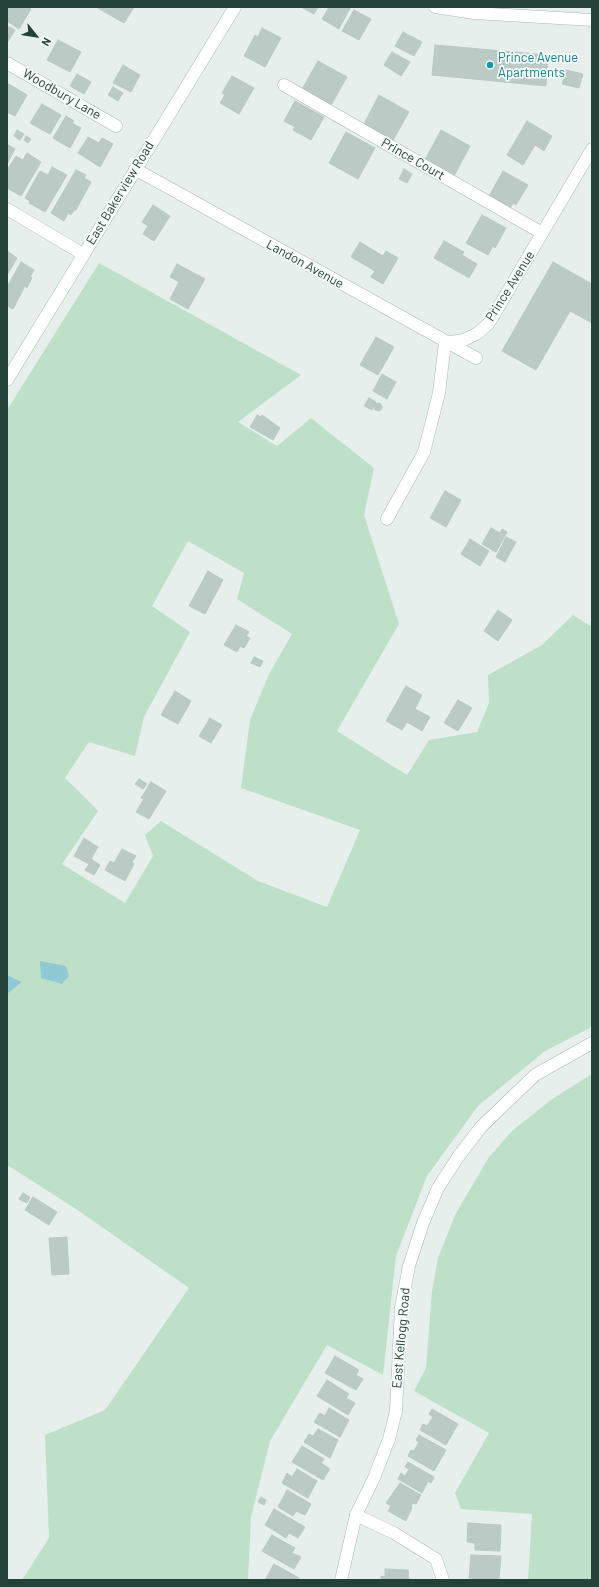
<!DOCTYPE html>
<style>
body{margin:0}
#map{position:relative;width:599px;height:1587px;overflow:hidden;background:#e6efeb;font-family:Barlow,sans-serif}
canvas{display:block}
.frame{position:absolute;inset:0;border:8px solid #24423a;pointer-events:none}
.north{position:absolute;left:16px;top:16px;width:40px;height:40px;-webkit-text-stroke:3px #f7fbf9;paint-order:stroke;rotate:120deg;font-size:11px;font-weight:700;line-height:16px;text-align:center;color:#24423a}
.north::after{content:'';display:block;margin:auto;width:14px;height:18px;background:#24423a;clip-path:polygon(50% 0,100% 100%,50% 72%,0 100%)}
</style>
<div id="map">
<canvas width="599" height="1587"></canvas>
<div class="frame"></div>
<div class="north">N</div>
</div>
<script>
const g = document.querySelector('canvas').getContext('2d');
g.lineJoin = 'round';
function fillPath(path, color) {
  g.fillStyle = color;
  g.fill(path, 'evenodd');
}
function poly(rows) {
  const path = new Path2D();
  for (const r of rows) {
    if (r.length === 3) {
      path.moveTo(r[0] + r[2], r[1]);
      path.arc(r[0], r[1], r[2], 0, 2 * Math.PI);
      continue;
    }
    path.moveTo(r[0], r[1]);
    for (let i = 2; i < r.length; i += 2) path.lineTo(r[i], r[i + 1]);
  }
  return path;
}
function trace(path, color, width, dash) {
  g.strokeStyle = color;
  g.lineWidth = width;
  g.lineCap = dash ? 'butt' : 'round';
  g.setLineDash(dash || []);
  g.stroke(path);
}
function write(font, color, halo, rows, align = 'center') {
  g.font = font + ' Barlow,sans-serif';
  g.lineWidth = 3.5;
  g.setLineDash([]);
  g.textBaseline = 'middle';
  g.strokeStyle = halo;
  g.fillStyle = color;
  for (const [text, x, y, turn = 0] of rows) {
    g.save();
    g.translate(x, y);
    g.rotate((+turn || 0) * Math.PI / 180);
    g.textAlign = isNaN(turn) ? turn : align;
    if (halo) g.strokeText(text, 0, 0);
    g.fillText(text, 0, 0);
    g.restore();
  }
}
fillPath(poly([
 [99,263,301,375,238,422,277,446,311,418,374,468,364,515,399,624,337,731,407,775,429,740,477,732,489,703,488,675,542,645,573,615,592,627,592,1027,545,1051,478,1106,427,1176,396,1256,383,1375,327,1345,270,1441,251,1517,248,1580,22,1580,49,1538,45,1435,105,1410,189,1288,76,1209,7,1165,7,994,22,982,7,975,7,410],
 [188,541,244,573,237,599,292,634,269,674,250,720,241,788,360,830,327,907,258,881,161,821,145,835,153,856,125,903,62,864,98,811,65,778,89,742,135,756,144,717,190,632,152,606],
 [592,1074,592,1580,528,1580,532,1514,461,1509,455,1493,489,1433,414,1391,426,1368,432,1291,438,1258,455,1215,489,1157,512,1131,552,1099]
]), '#bfe0c8');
fillPath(poly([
 [40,961,66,966,69,976,62,984,41,978],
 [7,975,22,982,7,994]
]), '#8ec9d4');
const building = poly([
 [7,7,27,7,31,9,19,29,7,21,7,7],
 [96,7,134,7,124,23,96,7],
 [301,7,318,7,314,14,301,7],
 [329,7,350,8,339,29,322,19,329,7],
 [354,10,371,19,359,40,342,31,354,10],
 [7,26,15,30,7,43,7,26],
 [262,28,281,38,265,67,244,56,255,35,258,37,262,28],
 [403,32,422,42,414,56,395,46,403,32],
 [58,40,81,52,70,72,47,60,58,40],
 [435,45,548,55,546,86,432,75,435,45],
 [392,52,410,62,401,76,384,65,392,52],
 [318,61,347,77,330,107,301,91,318,61],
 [123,65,140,75,131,92,113,83,123,65],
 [566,70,583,74,579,88,562,84,566,70],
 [77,74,91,82,84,94,70,86,77,74],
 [232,76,254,88,239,114,220,103,225,95,222,93,232,76],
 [7,83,27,95,15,116,7,112,7,83],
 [113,87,123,93,118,101,108,95,113,87],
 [379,95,409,112,392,142,363,126,379,95],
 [295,101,324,117,311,140,293,130,295,127,284,121,295,101],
 [42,104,61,115,50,134,30,123,42,104],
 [66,116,74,121,72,123,81,128,70,148,53,138,66,116],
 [527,121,552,136,544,151,535,145,523,165,507,155,527,121],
 [17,130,24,134,20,140,14,136,17,130],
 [441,130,470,146,454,176,425,160,441,130],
 [346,132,375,148,358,179,329,163,346,132],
 [26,136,31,139,28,143,24,140,26,136],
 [88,137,99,143,102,138,113,144,100,167,78,153,88,137],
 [7,144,15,149,7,164,7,144],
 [27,153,41,162,21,196,7,188,7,170,16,156,23,160,27,153],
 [52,167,67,175,45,212,29,203,30,201,25,198,40,171,48,175,52,167],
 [404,169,412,174,407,183,399,179,404,169],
 [76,170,86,175,84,178,91,182,76,210,74,210,71,215,68,213,64,221,51,213,76,170],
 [503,171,528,185,516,205,513,203,508,212,487,200,503,171],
 [153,205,170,216,154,241,143,234,148,226,142,222,153,205],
 [482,215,506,228,495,248,493,246,488,255,466,243,482,215],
 [444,241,464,252,462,255,477,264,469,278,434,258,444,241],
 [360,242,383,256,386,251,398,258,383,284,371,277,375,271,351,257,360,242],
 [7,251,17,258,7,275,7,251],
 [21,262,34,270,30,277,32,278,27,288,25,286,13,309,7,306,7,287,21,262],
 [553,262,592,284,592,323,570,311,536,370,502,351,553,262],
 [177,264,205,279,188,309,170,299,179,282,170,277,177,264],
 [376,337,394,347,378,375,360,365,376,337],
 [382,374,396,382,387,399,373,391,382,374],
 [369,398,376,402,372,410,364,406,369,398],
 [378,407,4],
 [257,415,261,417,262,415,280,428,273,440,250,427,257,415],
 [445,491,461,500,446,527,430,518,445,491],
 [491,528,500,533,502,529,507,532,496,552,482,544,491,528],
 [506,537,516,542,505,562,496,557,506,537],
 [470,539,489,551,480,566,461,554,470,539],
 [208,571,223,580,205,614,189,606,208,571],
 [498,610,512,620,498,641,484,631,498,610],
 [236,625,249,632,246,636,250,638,244,648,240,646,237,652,224,645,236,625],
 [254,657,263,661,260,667,251,663,254,657],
 [406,686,422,695,415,709,430,717,422,731,407,722,402,730,386,721,406,686],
 [175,691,191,701,178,724,161,715,175,691],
 [458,700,472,708,458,731,444,723,458,700],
 [210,718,222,725,211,743,199,736,210,718],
 [139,779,147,784,143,789,135,784,139,779],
 [151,782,166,791,149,819,136,812,144,799,141,798,151,782],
 [84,838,98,847,91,859,100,865,94,875,85,870,89,864,74,856,84,838],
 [122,849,136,856,132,862,134,864,125,881,105,870,110,861,114,863,122,849],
 [23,1193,30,1197,27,1203,19,1199,23,1193],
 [33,1197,57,1212,49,1225,25,1210,33,1197],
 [67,1237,69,1274,52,1275,49,1238,67,1237],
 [335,1356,359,1370,356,1375,363,1379,356,1390,325,1373,335,1356],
 [327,1380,349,1394,346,1398,355,1403,348,1415,317,1396,327,1380],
 [329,1408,349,1420,340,1437,314,1422,320,1413,325,1416,329,1408],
 [432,1409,458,1424,446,1445,420,1430,423,1424,427,1426,433,1417,429,1414,432,1409],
 [318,1429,338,1440,330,1458,304,1442,309,1434,313,1436,318,1429],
 [419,1435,446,1450,434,1471,408,1456,411,1450,414,1451,419,1442,416,1440,419,1435],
 [302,1446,324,1459,321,1463,330,1469,323,1480,292,1462,302,1446],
 [408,1462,434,1477,431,1483,428,1481,422,1493,398,1479,401,1473,405,1476,409,1469,405,1467,408,1462],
 [297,1469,317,1481,308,1498,282,1483,287,1473,292,1477,297,1469],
 [400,1483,421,1495,416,1504,413,1503,411,1506,412,1507,406,1521,388,1511,391,1506,386,1503,400,1483],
 [287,1490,311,1504,305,1515,296,1511,293,1516,278,1507,287,1490],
 [261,1497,266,1500,264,1505,258,1502,261,1497],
 [274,1509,305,1527,298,1538,289,1533,286,1538,265,1525,274,1509],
 [468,1523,501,1525,500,1551,475,1550,475,1543,467,1542,468,1523],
 [272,1535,295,1548,292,1553,301,1557,294,1569,262,1551,272,1535],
 [471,1555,501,1556,499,1580,469,1578,471,1555],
 [274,1564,299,1578,298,1580,265,1580,274,1564],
 [385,1569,408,1570,409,1580,381,1580,381,1576,385,1577,385,1569]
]);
fillPath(building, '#bbcac4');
trace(building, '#b8c9c2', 1);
const minor = poly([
 [435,7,474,13,592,20],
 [7,63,116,126],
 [284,85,542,233],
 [135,169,476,358],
 [7,209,83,254],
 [387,519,424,452,439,393,445,343,464,340,478,333,489,323,592,149],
 [356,1515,394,1533,436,1559,443,1580]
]);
const tertiary = poly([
 [341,1580,356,1515,374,1478,389,1439,396,1411,401,1307,409,1266,423,1223,438,1188,458,1157,481,1127,535,1075,592,1043]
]);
const secondary = poly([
 [7,380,235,7]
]);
trace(minor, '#a8b8b2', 13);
trace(tertiary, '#a8b8b2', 13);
trace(secondary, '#a4bbb3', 13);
trace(minor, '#fff', 12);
trace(tertiary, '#fff', 12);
trace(secondary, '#fff', 12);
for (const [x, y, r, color] of [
 [490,65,4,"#0f9aa8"]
]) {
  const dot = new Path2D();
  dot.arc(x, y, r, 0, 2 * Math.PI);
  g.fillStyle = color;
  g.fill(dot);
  trace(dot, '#f7fbf9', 1.5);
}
write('13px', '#0d838f', '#f7fbf9', [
 ["Prince Avenue",498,58],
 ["Apartments",498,73]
], 'left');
write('13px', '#24423a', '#f7fbf9', [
 ["Woodbury Lane",62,94,30],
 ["Prince Court",413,159,30],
 ["East Bakerview Road",120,193,-59],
 ["Landon Avenue",305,264,29],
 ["Prince Avenue",510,286,-58],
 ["East Kellogg Road",401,1338,-85]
]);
</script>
